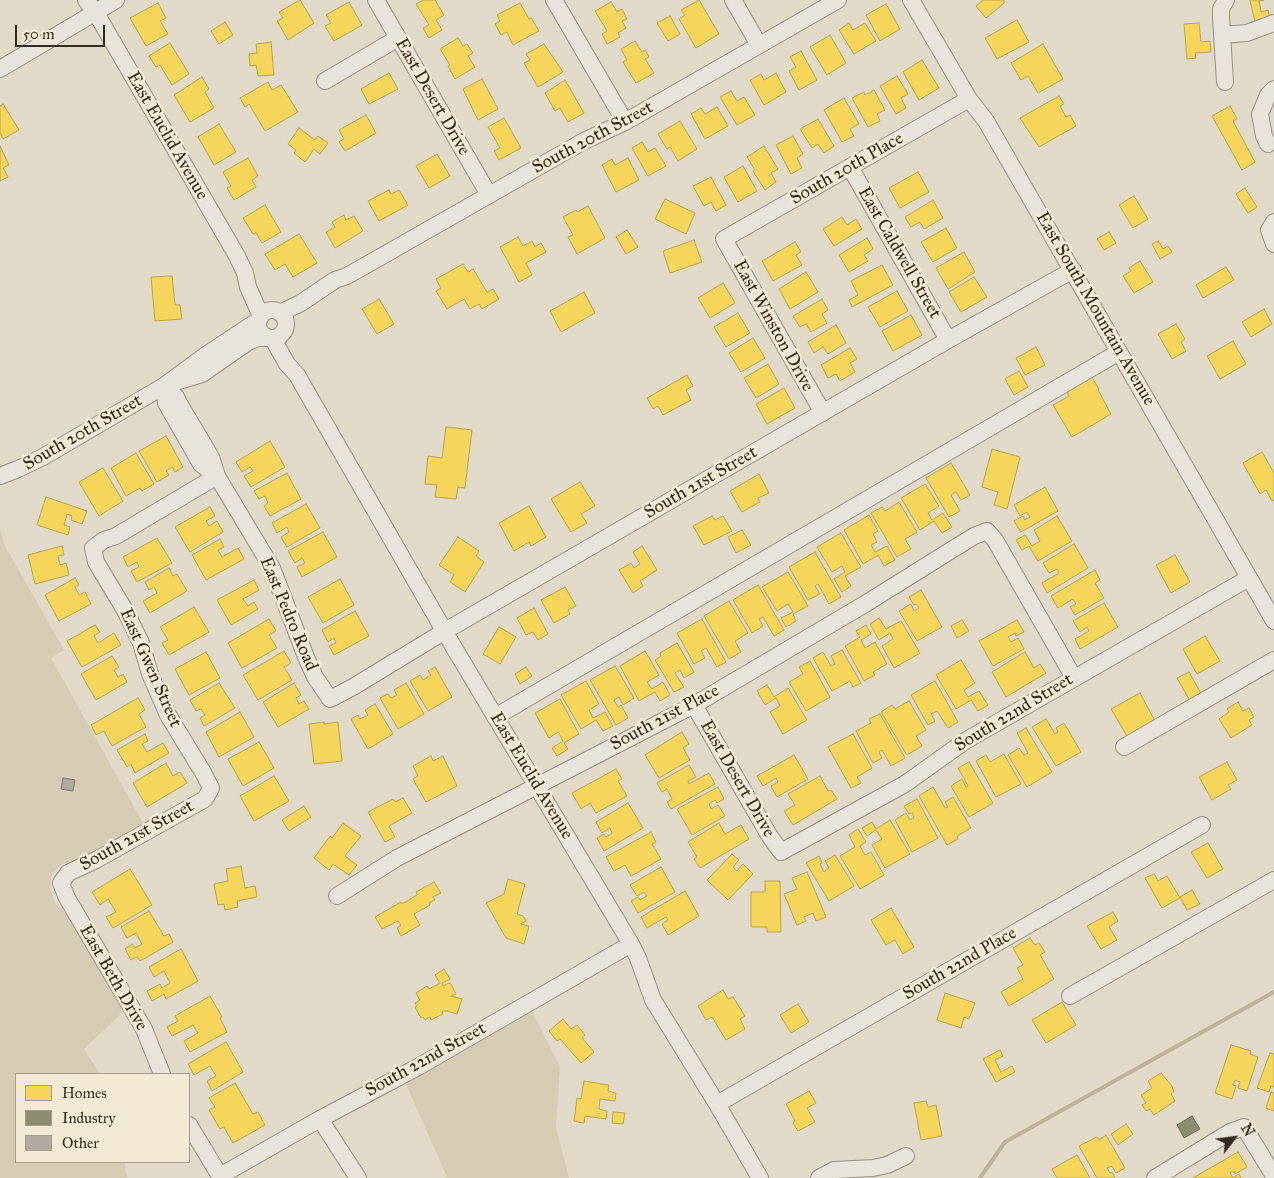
<!DOCTYPE html>
<style>
body{margin:0}
#map{position:relative;width:1274px;height:1178px;overflow:hidden;background:#e2dac8;font-family:"IM FELL Great Primer",serif}
canvas{display:block}
.legend{position:absolute;left:15px;top:1073px;width:175px;height:90px;box-sizing:border-box;background:#f3ead4;border:1px solid #a69d8c;margin:0;padding:6px 9px;list-style:none;font-size:15px;color:#332a1f}
.legend li{display:flex;align-items:center;gap:10px;height:25px}
.legend b{width:25px;border:1px solid #a69d8c}
.north{position:absolute;left:1209px;top:1113px;width:50px;height:50px;-webkit-text-stroke:4px #f3ead4;paint-order:stroke;rotate:60deg;font-size:14px;font-weight:700;line-height:20px;text-align:center;color:#332a1f}
.north::after{content:'';display:block;margin:auto;width:18px;height:22px;background:#332a1f;clip-path:polygon(50% 0,100% 100%,50% 72%,0 100%)}
.scale{position:absolute;left:15px;top:25px;width:90px;height:22px;box-sizing:border-box;border:2px solid #332a1f;border-top:0;padding-left:6px;font-size:15px;line-height:18px;white-space:nowrap;color:#332a1f;-webkit-text-stroke:4px #f3ead4;paint-order:stroke}
</style>
<div id="map">
<canvas width="1274" height="1178"></canvas>
<ul class="legend">
<li><b style="height:14px;background:#f6d55c"></b>Homes</li>
<li><b style="height:14px;background:#8c8c6e"></b>Industry</li>
<li><b style="height:14px;background:#b0ab9e"></b>Other</li>
</ul>
<div class="north">N</div>
<div class="scale">50 m</div>
</div>
<script>
const g = document.querySelector('canvas').getContext('2d');
g.lineJoin = 'round';
function fillPath(path, color) {
  g.fillStyle = color;
  g.fill(path, 'evenodd');
}
function poly(rows) {
  const path = new Path2D();
  for (const r of rows) {
    if (r.length === 3) {
      path.moveTo(r[0] + r[2], r[1]);
      path.arc(r[0], r[1], r[2], 0, 2 * Math.PI);
      continue;
    }
    path.moveTo(r[0], r[1]);
    for (let i = 2; i < r.length; i += 2) path.lineTo(r[i], r[i + 1]);
  }
  return path;
}
function trace(path, color, width, dash) {
  g.strokeStyle = color;
  g.lineWidth = width;
  g.lineCap = dash ? 'butt' : 'round';
  g.setLineDash(dash || []);
  g.stroke(path);
}
function write(font, color, halo, rows, align = 'center') {
  g.font = font + ' "IM FELL Great Primer",serif';
  g.lineWidth = 5;
  g.setLineDash([]);
  g.textBaseline = 'middle';
  g.strokeStyle = halo;
  g.fillStyle = color;
  for (const [text, x, y, turn = 0] of rows) {
    g.save();
    g.translate(x, y);
    g.rotate((+turn || 0) * Math.PI / 180);
    g.textAlign = isNaN(turn) ? turn : align;
    if (halo) g.strokeText(text, 0, 0);
    g.fillText(text, 0, 0);
    g.restore();
  }
}
fillPath(poly([
 [0,528,5,546,64,650,51,658,143,823,81,859,64,863,52,873,50,888,55,903,67,915,124,1011,84,1049,100,1074,16,1074,16,1162,125,1162,126,1173,128,1178,0,1178],
 [532,1011,560,1067,556,1127,569,1178,445,1178,447,1177,405,1082]
]), '#d6ccb3');
const homes = poly([
 [300,0,314,23,288,40,277,21,283,18,279,12,300,0],
 [424,0,435,0,444,15,436,20,442,30,429,38,423,28,429,25,416,4,424,0],
 [699,0,719,34,696,48,679,19,685,15,681,10,699,0],
 [983,0,1004,0,1004,3,986,18,976,6,983,0],
 [1250,0,1264,0,1259,1,1261,12,1268,10,1270,19,1255,22,1250,0],
 [349,2,362,25,334,41,325,26,331,23,326,15,349,2],
 [611,2,617,12,622,9,627,19,622,21,626,28,618,33,620,37,607,44,602,34,607,31,595,11,611,2],
 [158,3,166,18,160,21,168,34,146,46,130,18,158,3],
 [520,3,529,19,531,18,539,31,513,45,507,32,501,35,495,24,500,21,497,15,520,3],
 [886,4,900,29,880,41,866,15,886,4],
 [670,16,680,34,668,41,657,23,670,16],
 [1017,20,1029,42,997,59,985,38,1017,20],
 [225,22,233,35,219,44,211,31,225,22],
 [849,23,853,30,865,23,876,41,854,54,839,30,849,23],
 [1199,23,1201,42,1210,41,1211,52,1195,53,1196,58,1187,59,1184,24,1199,23],
 [830,35,846,63,827,75,810,47,830,35],
 [458,38,463,46,467,44,473,53,468,56,475,67,455,79,448,66,450,65,440,49,458,38],
 [635,41,642,52,645,50,649,57,645,59,654,73,636,83,623,62,627,60,621,49,635,41],
 [271,42,274,75,258,76,256,65,250,66,249,54,257,53,256,44,271,42],
 [170,43,189,74,172,85,160,65,156,67,149,56,170,43],
 [544,44,563,72,538,87,524,63,530,60,526,54,544,44],
 [1043,44,1063,79,1038,93,1028,76,1021,80,1011,63,1043,44],
 [801,51,817,80,799,90,789,71,796,67,790,57,801,51],
 [922,60,939,88,919,100,903,72,922,60],
 [389,73,398,89,369,104,361,89,389,73],
 [776,73,786,92,764,105,750,80,761,74,764,80,776,73],
 [897,76,908,94,901,98,906,108,896,114,880,86,897,76],
 [202,77,209,89,205,92,214,108,190,122,174,95,202,77],
 [482,79,498,109,478,120,463,89,482,79],
 [565,80,584,113,568,122,560,108,555,111,545,93,565,80],
 [268,82,272,90,281,85,298,112,265,131,249,104,245,107,240,98,268,82],
 [874,90,885,110,877,114,880,121,868,127,852,98,864,92,865,95,874,90],
 [731,91,737,101,744,97,755,115,737,125,720,97,731,91],
 [1059,96,1064,104,1060,106,1066,117,1070,115,1076,126,1039,147,1020,118,1059,96],
 [844,98,859,124,850,129,854,136,842,142,824,110,844,98],
 [3,104,19,130,3,139,0,133,0,106,3,104],
 [1230,106,1237,119,1233,121,1255,162,1242,170,1212,116,1230,106],
 [717,107,728,126,705,139,691,114,701,108,705,114,717,107],
 [366,115,376,133,345,151,339,142,344,139,339,130,366,115],
 [504,118,521,148,499,160,494,151,500,148,488,127,504,118],
 [818,119,834,146,824,153,818,144,812,148,800,129,818,119],
 [680,121,697,149,678,161,670,147,667,149,658,134,680,121],
 [219,124,236,152,214,165,198,137,219,124],
 [299,128,315,140,318,136,328,143,320,154,314,149,305,162,294,153,296,150,288,144,299,128],
 [793,136,803,154,797,158,802,168,791,174,776,145,793,136],
 [642,142,648,152,655,148,666,166,648,176,632,148,642,142],
 [0,146,9,165,3,168,8,177,0,181,0,146],
 [764,146,778,169,771,173,776,182,765,190,753,171,755,170,747,157,764,146],
 [437,154,450,176,429,188,416,166,437,154],
 [248,158,258,176,252,180,256,187,234,200,227,188,231,186,223,172,248,158],
 [628,158,639,180,616,192,602,165,612,159,615,165,628,158],
 [743,166,757,191,738,202,724,177,743,166],
 [918,172,929,192,900,208,889,188,918,172],
 [711,177,726,205,716,211,711,202,704,206,693,186,711,177],
 [1245,188,1257,207,1248,213,1236,194,1245,188],
 [389,190,391,194,399,190,408,205,379,221,368,201,389,190],
 [1134,196,1148,219,1133,228,1119,205,1134,196],
 [665,199,695,213,686,234,655,219,665,199],
 [933,200,943,218,924,229,920,222,911,227,905,217,933,200],
 [265,205,281,232,262,243,256,233,253,234,243,218,265,205],
 [588,206,605,238,577,254,568,237,573,235,563,217,576,210,577,212,588,206],
 [344,215,346,220,354,216,363,231,335,248,326,232,335,227,332,222,344,215],
 [842,217,847,225,856,219,862,229,834,246,823,229,842,217],
 [946,228,957,248,933,262,921,242,946,228],
 [627,230,638,247,626,254,616,237,627,230],
 [1109,232,1116,243,1104,250,1097,239,1109,232],
 [299,234,317,263,293,277,285,264,275,270,265,254,299,234],
 [518,237,523,246,532,241,535,247,541,243,546,252,526,263,532,275,519,282,500,247,518,237],
 [867,238,873,249,864,255,868,261,849,272,839,255,867,238],
 [694,240,702,262,670,273,663,251,694,240],
 [1158,241,1163,249,1168,246,1172,252,1160,259,1152,244,1158,241],
 [795,242,801,252,796,255,802,265,773,281,762,261,795,242],
 [964,252,975,272,948,289,936,268,964,252],
 [1140,261,1153,282,1134,293,1123,276,1131,271,1129,268,1140,261],
 [463,264,468,272,473,269,487,292,493,289,499,299,482,309,479,304,470,309,464,299,447,309,436,291,441,288,436,279,463,264],
 [882,265,893,285,852,307,849,300,858,295,851,281,882,265],
 [1226,267,1234,280,1203,298,1196,285,1226,267],
 [806,272,818,292,790,309,779,289,806,272],
 [172,276,175,305,180,305,182,319,155,321,151,277,172,276],
 [974,277,987,297,961,312,949,292,974,277],
 [723,283,735,303,710,318,698,298,723,283],
 [897,291,908,311,880,327,868,307,897,291],
 [584,292,595,313,561,332,550,311,584,292],
 [379,299,394,324,377,334,362,309,379,299],
 [822,299,828,310,822,314,827,323,811,332,806,324,800,327,793,316,822,299],
 [1264,309,1272,324,1251,337,1242,322,1264,309],
 [738,313,750,333,726,347,714,327,738,313],
 [911,315,922,335,893,351,882,331,911,315],
 [1176,324,1185,339,1181,342,1186,351,1172,359,1158,334,1176,324],
 [836,325,846,343,828,354,823,347,814,353,808,342,836,325],
 [753,338,765,358,741,372,729,353,753,338],
 [1233,341,1246,364,1220,379,1207,356,1233,341],
 [1036,347,1045,365,1025,375,1016,358,1036,347],
 [850,348,857,359,850,363,855,372,840,381,836,374,828,378,821,365,850,348],
 [768,364,779,384,756,398,744,378,768,364],
 [1019,371,1028,387,1014,395,1005,379,1019,371],
 [1088,371,1099,389,1098,390,1111,414,1072,437,1053,405,1069,396,1064,386,1088,371],
 [687,375,693,386,686,390,691,400,663,415,658,406,653,409,647,398,687,375],
 [784,388,795,408,767,424,756,404,784,388],
 [446,427,472,430,465,488,458,487,456,499,435,497,437,485,425,484,428,456,442,458,446,427],
 [166,436,183,467,175,472,172,467,166,471,169,475,157,482,139,451,166,436],
 [270,441,285,467,251,487,244,476,253,471,250,467,242,472,236,462,270,441],
 [992,449,1020,457,1007,509,994,505,998,492,982,487,992,449],
 [1262,452,1274,473,1274,500,1272,501,1266,490,1260,494,1243,463,1262,452],
 [136,453,154,484,142,491,140,488,126,496,111,468,136,453],
 [951,463,970,495,961,500,956,492,951,495,960,511,949,517,926,478,951,463],
 [103,468,123,501,99,516,79,482,103,468],
 [287,473,301,499,270,516,264,506,268,503,265,496,259,499,254,491,287,473],
 [759,474,769,493,758,498,760,502,742,512,730,491,759,474],
 [580,482,595,506,581,514,587,523,571,532,551,499,580,482],
 [925,484,939,506,928,513,932,520,943,513,952,527,942,533,934,521,920,530,901,498,925,484],
 [1045,487,1058,511,1021,532,1014,521,1023,516,1025,520,1030,517,1027,512,1020,516,1014,505,1045,487],
 [46,497,87,511,82,524,71,520,72,516,67,514,64,525,70,527,68,535,37,525,46,497],
 [899,502,917,532,905,539,911,549,897,557,871,513,882,507,885,511,899,502],
 [306,504,320,528,287,547,281,537,289,532,287,527,277,533,272,523,306,504],
 [529,506,546,537,531,546,529,542,514,551,499,523,529,506],
 [210,507,215,516,206,521,209,526,217,521,223,532,190,552,175,527,210,507],
 [869,515,878,531,873,534,877,542,871,545,875,552,887,546,895,560,884,566,878,555,863,564,844,530,869,515],
 [712,516,715,520,723,516,732,531,704,545,693,526,712,516],
 [1057,516,1072,541,1038,561,1029,546,1022,550,1016,540,1025,535,1032,546,1040,541,1034,530,1057,516],
 [742,530,751,545,736,553,728,537,742,530],
 [323,532,337,557,302,577,297,567,305,563,302,558,295,563,288,551,323,532],
 [841,533,861,567,845,576,851,586,842,592,834,579,845,572,842,566,832,572,817,547,841,533],
 [458,537,479,551,476,556,484,562,465,592,450,582,454,575,439,565,458,537],
 [157,538,172,563,137,582,131,571,139,567,137,562,128,567,123,557,157,538],
 [220,539,224,547,218,550,222,557,238,548,244,559,206,580,192,555,220,539],
 [1074,544,1088,568,1047,593,1042,583,1059,573,1057,569,1049,573,1043,563,1074,544],
 [62,546,64,555,58,556,60,565,66,563,69,575,35,584,28,555,62,546],
 [642,546,657,570,640,581,643,586,633,593,619,570,631,563,634,568,640,564,633,552,642,546],
 [815,552,841,597,829,604,818,584,815,586,820,594,808,600,789,567,815,552],
 [1175,555,1190,582,1171,593,1156,565,1175,555],
 [169,568,173,576,177,574,187,591,150,613,143,601,157,593,154,587,149,590,145,582,169,568],
 [1095,570,1100,580,1095,583,1104,598,1075,615,1070,607,1076,604,1073,599,1058,608,1051,596,1095,570],
 [788,572,808,606,793,614,796,621,786,627,781,618,793,612,788,604,777,611,762,587,788,572],
 [75,578,79,585,75,587,79,595,85,592,91,604,59,621,45,595,75,578],
 [340,579,354,605,323,623,308,597,340,579],
 [254,580,259,590,243,599,248,606,254,602,258,609,231,625,217,600,254,580],
 [758,585,784,630,774,636,763,617,759,619,763,626,752,633,733,600,758,585],
 [565,587,576,606,568,610,570,614,554,623,541,600,565,587],
 [921,590,942,627,917,641,899,611,911,604,914,611,919,608,916,604,914,605,909,597,921,590],
 [729,601,748,633,735,641,741,652,729,659,704,616,729,601],
 [1104,603,1118,627,1080,649,1075,639,1089,631,1087,627,1080,632,1073,621,1104,603],
 [194,607,209,632,169,655,162,643,168,640,160,627,194,607],
 [534,608,548,634,538,640,533,632,526,635,517,618,534,608],
 [355,611,369,636,334,655,329,646,336,643,334,638,328,642,322,630,355,611],
 [879,618,886,629,901,621,920,653,894,668,882,646,893,639,890,633,879,640,870,624,879,618],
 [269,619,276,631,269,635,277,648,242,668,228,643,269,619],
 [702,619,726,662,717,667,706,648,701,651,705,658,694,664,677,633,702,619],
 [962,620,969,631,957,638,951,626,962,620],
 [1017,620,1024,632,1016,636,1015,633,1008,637,1011,642,1018,638,1024,649,993,666,979,641,1017,620],
 [95,625,100,632,94,636,98,643,114,633,121,645,82,667,67,641,95,625],
 [866,625,871,634,861,640,865,648,875,642,887,664,873,672,875,675,864,681,845,646,860,637,856,631,866,625],
 [499,627,516,637,500,664,483,654,499,627],
 [1205,636,1220,661,1197,674,1183,649,1205,636],
 [677,643,694,672,684,678,680,670,675,673,684,687,674,692,655,660,661,656,660,653,677,643],
 [842,650,861,683,853,687,850,681,832,691,813,658,823,652,831,666,835,664,831,656,842,650],
 [284,651,291,663,284,667,292,680,258,700,243,675,284,651],
 [645,651,659,675,647,682,652,689,663,682,670,695,660,701,655,692,639,701,620,666,645,651],
 [206,652,220,678,189,695,175,669,206,652],
 [1025,652,1034,668,1040,664,1046,673,1006,697,992,672,1025,652],
 [112,656,119,667,114,670,118,677,123,674,127,682,96,700,81,674,112,656],
 [961,660,975,683,964,690,968,697,979,691,988,705,978,711,971,700,956,709,936,675,961,660],
 [810,661,830,697,806,711,789,682,803,674,799,667,810,661],
 [615,666,634,698,623,705,619,697,614,700,618,707,621,705,628,718,616,725,590,680,615,666],
 [435,667,452,697,428,711,410,681,420,675,423,680,431,675,428,671,435,667],
 [526,667,532,676,520,684,515,674,526,667],
 [1189,672,1202,695,1190,701,1177,678,1189,672],
 [586,681,599,704,589,710,593,718,605,712,613,726,603,731,596,720,581,729,561,695,586,681],
 [935,681,958,722,948,728,937,711,931,714,935,721,928,725,911,695,935,681],
 [219,683,235,708,204,726,200,718,205,715,201,709,196,711,190,700,219,683],
 [294,683,301,695,296,698,299,704,304,701,309,709,278,727,263,702,294,683],
 [406,683,424,714,398,729,380,698,388,694,391,698,397,695,394,690,406,683],
 [767,685,774,697,788,688,807,720,783,734,770,712,780,706,776,698,765,705,757,691,767,685],
 [1140,693,1155,721,1127,736,1111,709,1140,693],
 [138,698,145,710,139,714,146,727,112,746,104,731,96,735,91,725,138,698],
 [560,699,579,734,564,743,568,749,557,756,552,748,563,741,558,732,549,738,535,713,560,699],
 [909,701,926,730,916,736,922,746,907,755,881,712,892,705,895,709,909,701],
 [1238,702,1243,711,1249,708,1254,717,1249,720,1252,725,1231,738,1219,719,1229,712,1227,709,1238,702],
 [375,704,393,734,368,749,351,719,358,715,360,719,368,715,365,710,375,704],
 [240,712,254,737,219,757,206,732,240,712],
 [880,714,905,758,891,766,882,750,879,752,882,758,873,763,856,731,871,723,869,719,880,714],
 [1046,719,1055,734,1058,732,1056,728,1064,723,1081,752,1056,766,1032,727,1046,719],
 [324,722,324,724,338,722,342,761,314,764,309,724,324,722],
 [1026,728,1052,772,1027,787,1008,755,1019,748,1024,755,1028,753,1017,733,1026,728],
 [682,732,689,744,683,748,690,760,659,778,645,755,682,732],
 [145,734,148,741,142,744,147,752,163,743,169,753,135,773,131,764,127,767,117,750,145,734],
 [853,734,872,768,857,777,861,783,851,788,828,747,853,734],
 [259,742,274,768,243,786,228,759,259,742],
 [1004,754,1021,784,996,797,976,761,986,755,990,762,1004,754],
 [794,755,808,779,777,797,771,786,778,782,776,778,763,786,757,776,794,755],
 [431,756,433,761,443,756,457,786,426,802,413,779,418,776,413,766,431,756],
 [969,762,993,803,969,817,951,786,962,779,966,787,968,786,958,768,969,762],
 [1227,762,1237,780,1228,785,1231,789,1212,800,1199,777,1227,762],
 [166,763,173,776,180,772,187,783,147,807,133,783,166,763],
 [689,765,696,777,688,781,689,784,709,773,715,784,671,809,667,802,672,799,667,789,662,792,657,783,689,765],
 [616,769,622,779,618,781,627,796,596,813,590,803,581,809,572,793,616,769],
 [274,776,289,801,254,821,240,796,274,776],
 [820,776,828,791,831,790,837,799,793,825,784,811,795,805,788,794,820,776],
 [718,787,724,799,717,803,715,800,709,804,711,809,718,805,725,816,692,835,677,809,718,787],
 [933,787,945,808,948,807,945,802,953,797,971,828,957,836,958,839,947,845,919,796,933,787],
 [403,798,412,813,389,826,395,837,385,842,368,812,393,799,395,802,403,798],
 [917,799,938,838,912,852,895,820,906,813,910,820,914,817,912,813,909,814,904,806,917,799],
 [628,803,643,828,604,851,597,838,604,834,606,837,612,833,610,828,602,833,596,822,628,803],
 [304,806,311,817,289,831,282,820,304,806],
 [890,820,910,854,885,868,872,845,882,839,876,830,867,836,862,828,872,822,876,829,890,820],
 [343,823,361,836,345,856,357,865,349,875,333,864,329,870,314,858,330,836,332,838,343,823],
 [719,823,725,834,741,825,749,839,700,868,694,859,697,857,688,842,719,823],
 [858,829,866,842,860,846,865,855,871,852,884,875,860,889,840,856,855,847,849,835,858,829],
 [651,832,656,842,652,844,661,859,631,876,625,865,614,871,606,857,651,832],
 [1208,843,1223,869,1207,878,1191,852,1208,843],
 [732,854,739,860,733,867,737,871,743,864,753,874,728,900,707,880,732,854],
 [835,855,854,886,829,901,806,863,819,856,822,863,820,864,824,872,829,868,825,861,835,855],
 [241,866,245,888,255,886,257,897,237,901,238,907,225,910,224,904,218,905,214,884,228,881,226,869,241,866],
 [661,867,675,892,638,913,631,901,638,897,640,900,647,896,644,892,637,896,630,885,661,867],
 [130,869,152,905,113,928,106,917,116,912,108,899,100,905,92,892,130,869],
 [807,872,826,917,816,921,813,913,804,917,806,921,797,925,784,894,797,889,792,878,807,872],
 [1154,874,1158,881,1167,876,1180,898,1162,908,1145,878,1154,874],
 [508,879,525,884,517,914,523,916,526,921,521,924,529,926,524,944,506,938,486,903,504,894,508,879],
 [765,881,780,881,781,932,767,932,767,927,751,927,751,892,765,892,765,881],
 [434,882,441,893,433,897,435,900,429,903,430,905,414,914,420,925,401,936,397,928,401,925,398,921,382,929,375,917,401,902,402,904,417,895,416,892,434,882],
 [1192,890,1200,904,1187,910,1180,897,1192,890],
 [685,891,699,916,668,935,662,924,668,920,666,917,647,928,641,917,685,891],
 [891,908,914,947,903,954,895,940,886,945,871,920,891,908],
 [149,911,164,936,169,934,173,942,140,961,137,957,131,960,125,949,132,944,135,948,142,944,136,933,127,938,121,927,149,911],
 [1113,912,1118,921,1109,927,1117,940,1101,949,1087,926,1113,912],
 [1030,938,1035,945,1039,943,1045,952,1040,955,1054,979,1009,1006,1001,992,1023,979,1017,968,1023,965,1013,948,1030,938],
 [181,949,198,981,166,999,164,994,152,1001,147,991,160,984,162,988,170,983,164,971,154,977,149,967,181,949],
 [444,969,450,979,442,983,443,986,449,983,451,984,456,994,451,996,462,999,457,1014,447,1011,442,1011,443,1014,431,1020,430,1017,425,1020,423,1017,421,1018,415,1007,417,1006,415,1003,420,1000,416,993,427,986,429,989,440,983,435,975,444,969],
 [723,990,728,999,733,997,745,1016,740,1019,745,1029,726,1040,712,1017,706,1020,698,1006,723,990],
 [945,993,975,1003,969,1019,964,1017,961,1028,937,1020,945,993],
 [210,996,222,1017,220,1018,227,1032,190,1052,184,1041,198,1033,193,1025,172,1036,167,1027,178,1021,175,1016,210,996],
 [1062,1002,1076,1025,1046,1043,1032,1020,1062,1002],
 [798,1004,809,1022,791,1033,780,1015,798,1004],
 [563,1019,571,1029,577,1025,585,1035,582,1038,594,1052,581,1063,560,1039,557,1041,549,1031,563,1019],
 [226,1042,243,1072,212,1091,207,1081,216,1076,210,1066,194,1075,188,1064,226,1042],
 [1231,1045,1251,1051,1250,1054,1258,1057,1247,1091,1238,1088,1240,1082,1235,1080,1233,1085,1236,1086,1232,1099,1215,1093,1231,1045],
 [1000,1050,1003,1056,995,1060,1001,1072,1012,1066,1015,1072,996,1082,983,1059,1000,1050],
 [1270,1053,1274,1054,1274,1087,1271,1086,1269,1092,1257,1088,1270,1053],
 [1161,1073,1172,1086,1174,1092,1171,1094,1175,1101,1154,1115,1150,1109,1146,1111,1142,1105,1146,1103,1141,1095,1152,1088,1148,1081,1161,1073],
 [584,1081,609,1085,608,1091,616,1093,615,1101,600,1099,599,1109,607,1111,606,1119,585,1116,584,1123,574,1121,577,1098,581,1099,584,1081],
 [235,1083,253,1114,258,1112,265,1125,233,1143,224,1127,220,1129,209,1110,215,1107,209,1098,235,1083],
 [809,1091,816,1103,807,1108,815,1122,798,1131,793,1123,795,1121,786,1104,809,1091],
 [1271,1092,1274,1093,1274,1111,1266,1108,1271,1092],
 [926,1101,928,1107,936,1105,942,1136,921,1140,914,1103,926,1101],
 [613,1112,625,1113,623,1124,612,1123,613,1112],
 [1126,1124,1133,1134,1118,1145,1111,1134,1126,1124],
 [1106,1135,1125,1168,1116,1173,1112,1166,1107,1168,1110,1173,1112,1172,1115,1178,1097,1178,1079,1146,1097,1137,1099,1140,1106,1135],
 [1238,1152,1247,1167,1235,1174,1234,1171,1230,1173,1233,1178,1239,1174,1241,1178,1193,1178,1238,1152],
 [1077,1155,1090,1178,1057,1178,1052,1169,1077,1155]
]);
fillPath(homes, '#f6d55c');
trace(homes, '#bca24a', 1);
const industry = poly([
 [1192,1116,1200,1129,1184,1138,1177,1125,1192,1116]
]);
fillPath(industry, '#8c8c6e');
trace(industry, '#716f56', 1);
trace(poly([
 [980,1178,1005,1142,1274,992]
]), '#bdb29a', 4);
const building = poly([
 [63,778,75,780,73,791,61,789,63,778]
]);
fillPath(building, '#b0ab9e');
trace(building, '#7e796f', 1);
const minor = poly([
 [86,0,96,13,237,256,245,273,248,287,261,316],
 [376,0,489,195],
 [554,0,625,122],
 [733,0,759,45],
 [911,0,969,99,986,121,1274,621],
 [1222,35,1247,33,1274,23],
 [0,69,116,0],
 [325,81,398,38],
 [1225,82,1221,18,1221,9,1226,0],
 [1268,144,1264,136,1260,114,1268,95,1274,89],
 [850,167,948,340],
 [1274,222,1269,230,1274,244],
 [272,324,14],
 [280,313,301,303,335,280,347,276,584,141,625,122,838,0],
 [273,339,287,364,297,375,453,646,631,944,638,958,653,1000,717,1104,760,1178],
 [175,382,202,374,248,342,258,338,268,338],
 [164,386,176,397,179,403,211,457,217,476,272,568,306,657,315,677,330,699,353,687,445,631,948,340,1073,270],
 [164,386,166,403,201,464,217,476],
 [823,413,724,239,969,99],
 [0,476,18,469,43,457,164,386,206,355,259,320],
 [694,705,769,835,781,852,905,784,965,741,1249,578],
 [495,717,1119,352],
 [1124,747,1274,660],
 [337,896,397,858,694,705,865,604,974,536,987,531,995,540,1074,678],
 [1070,996,1274,880],
 [162,1074,144,1029,67,898,61,883,68,873,96,860,205,799,211,788,204,774,168,715,150,674,141,643,126,612,96,562,93,548,104,540,116,536,217,476],
 [717,1104,1202,825],
 [320,1119,358,1178],
 [189,1125,220,1176,320,1119,418,1067,631,944],
 [819,1178,834,1170,873,1168,887,1165,906,1156],
 [1155,1178,1230,1132,1244,1127,1274,1176]
]);
trace(minor, '#969185', 18);
trace(minor, '#e8e4db', 16);
write('18px', '#332a1f', '#f3ead4', [
 ["East Desert Drive",432,97,60],
 ["East Euclid Avenue",167,136,60],
 ["South 20th Street",593,138,-28],
 ["South 20th Place",847,169,-30],
 ["East Caldwell Street",899,253,60],
 ["East South Mountain Avenue",1095,309,60],
 ["East Winston Drive",773,326,61],
 ["South 20th Street",83,433,-30],
 ["South 21st Street",701,483,-30],
 ["East Pedro Road",288,614,67],
 ["East Gwen Street",150,668,66],
 ["South 22nd Street",1014,713,-31],
 ["South 21st Place",665,718,-28],
 ["East Euclid Avenue",531,776,59],
 ["East Desert Drive",737,779,60],
 ["South 21st Street",137,836,-29],
 ["South 22nd Place",960,964,-30],
 ["East Beth Drive",113,978,60],
 ["South 22nd Street",426,1060,-29]
]);
</script>
